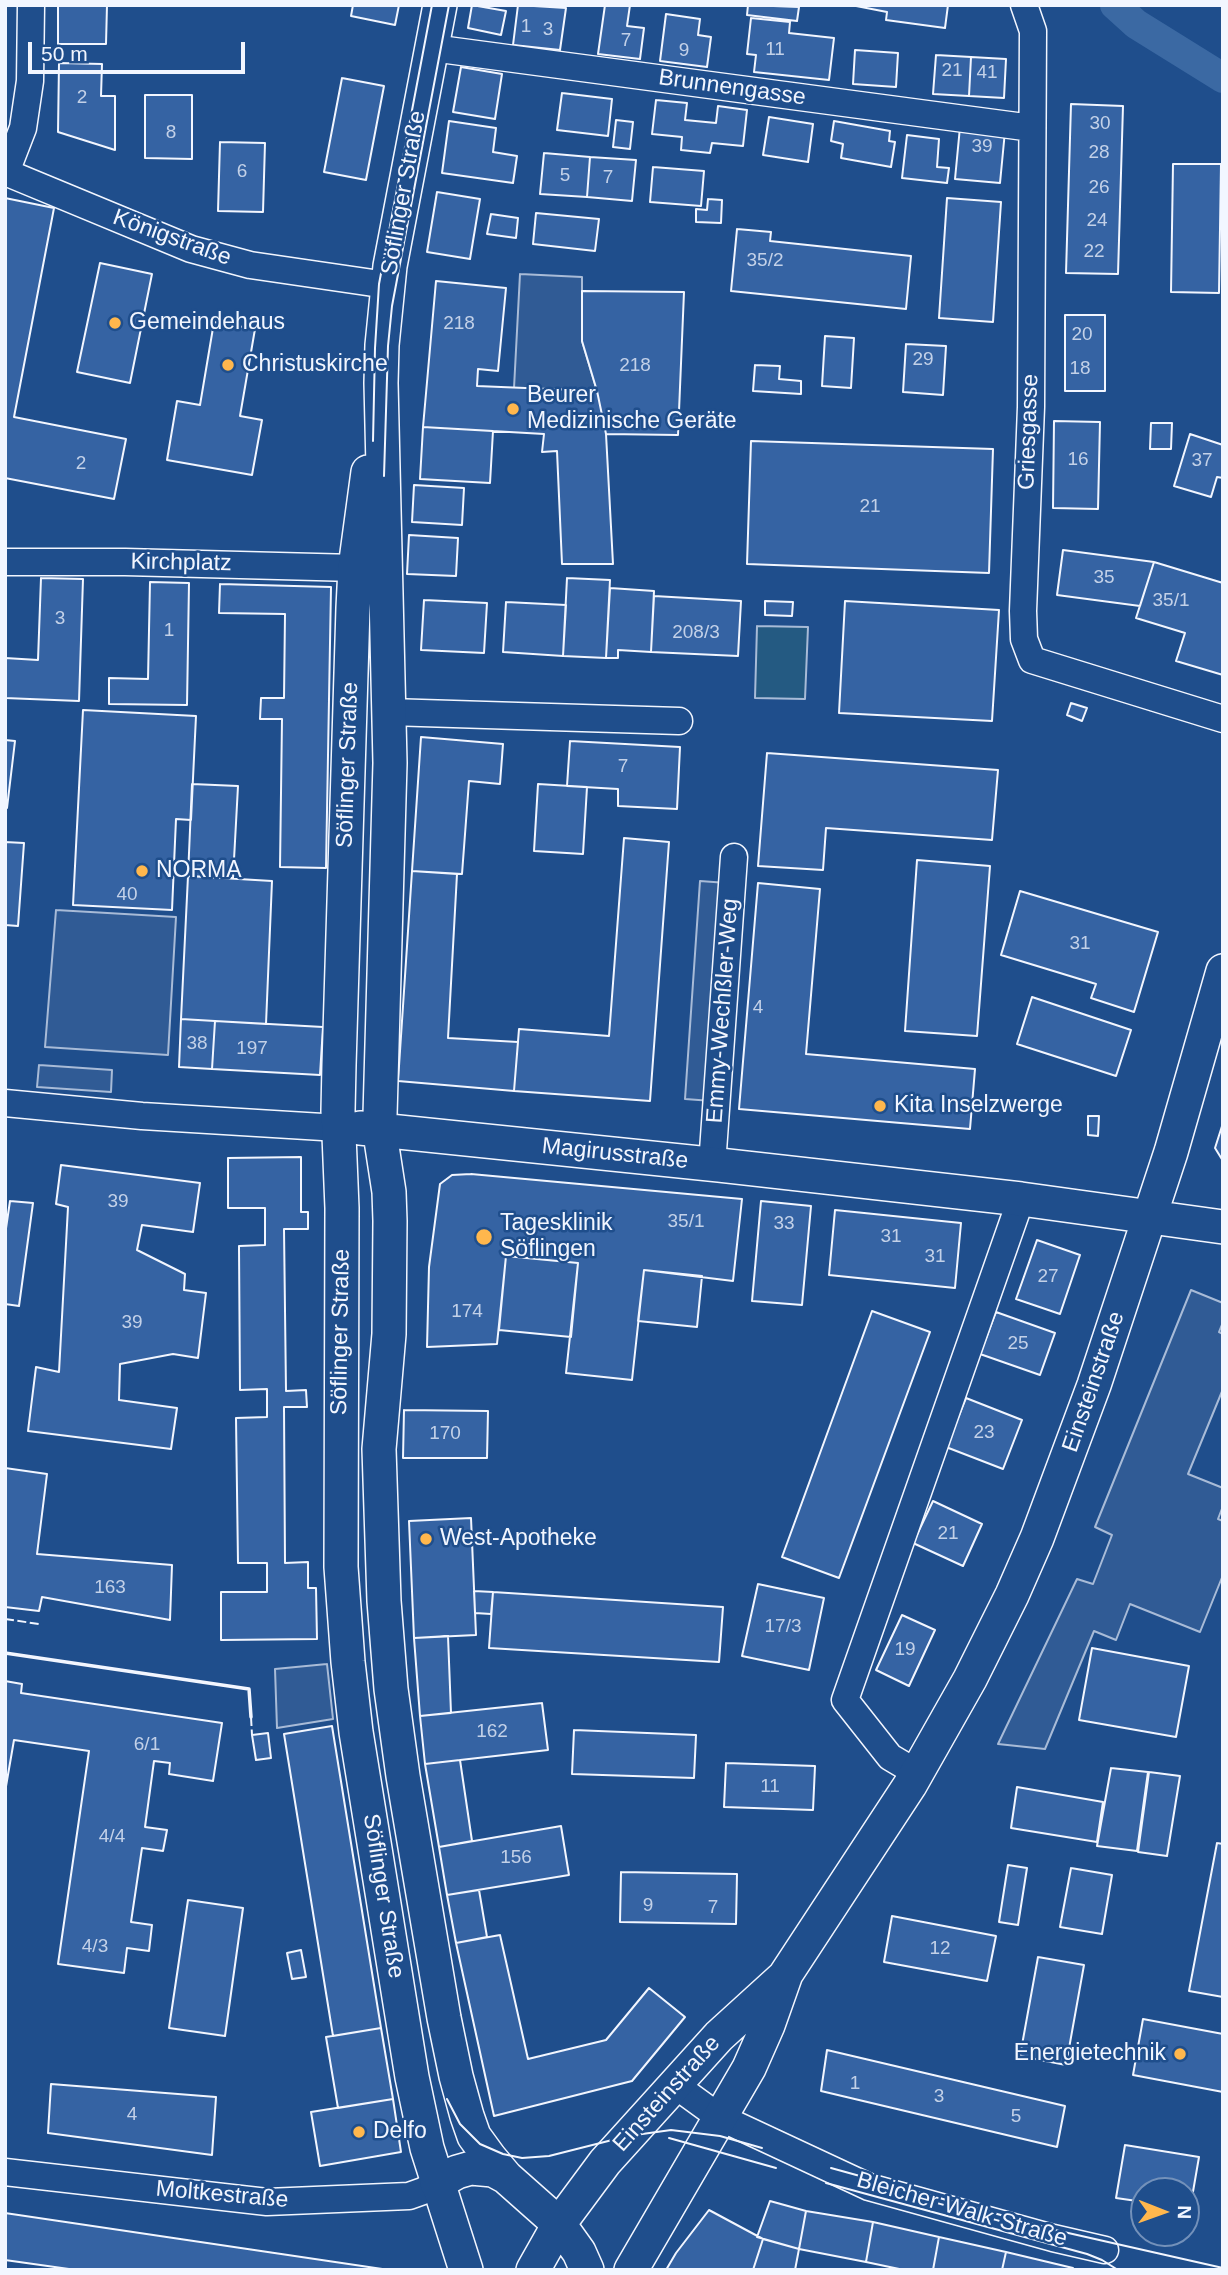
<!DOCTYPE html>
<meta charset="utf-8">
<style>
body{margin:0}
#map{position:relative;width:1228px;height:2275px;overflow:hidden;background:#1f4e8c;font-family:Arial,sans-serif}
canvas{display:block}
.frame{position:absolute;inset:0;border:7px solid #f2f6ff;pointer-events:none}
.north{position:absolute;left:1130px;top:2177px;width:70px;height:70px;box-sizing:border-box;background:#1f4e8c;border:2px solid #7391ba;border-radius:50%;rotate:91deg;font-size:19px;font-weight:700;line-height:28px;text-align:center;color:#f2f6ff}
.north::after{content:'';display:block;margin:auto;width:24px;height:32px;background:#ffb74d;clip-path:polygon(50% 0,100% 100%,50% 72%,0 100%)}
.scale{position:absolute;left:28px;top:42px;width:217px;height:32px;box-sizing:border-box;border:4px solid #f2f6ff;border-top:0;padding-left:9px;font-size:21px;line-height:24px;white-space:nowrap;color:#f2f6ff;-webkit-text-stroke:5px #1f4e8c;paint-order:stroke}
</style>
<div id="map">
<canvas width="1228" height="2275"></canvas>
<div class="frame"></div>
<div class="north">N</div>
<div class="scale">50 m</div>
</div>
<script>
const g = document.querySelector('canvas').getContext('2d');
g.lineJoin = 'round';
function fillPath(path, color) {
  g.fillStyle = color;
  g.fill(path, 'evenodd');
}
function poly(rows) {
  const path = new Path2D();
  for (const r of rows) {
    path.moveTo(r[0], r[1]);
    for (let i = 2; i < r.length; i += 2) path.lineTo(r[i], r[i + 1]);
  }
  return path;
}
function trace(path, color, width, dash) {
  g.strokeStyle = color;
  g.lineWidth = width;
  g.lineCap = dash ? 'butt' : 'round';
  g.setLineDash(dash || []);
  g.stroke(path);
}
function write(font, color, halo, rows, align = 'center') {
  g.font = font + ' Arial,sans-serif';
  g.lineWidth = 5;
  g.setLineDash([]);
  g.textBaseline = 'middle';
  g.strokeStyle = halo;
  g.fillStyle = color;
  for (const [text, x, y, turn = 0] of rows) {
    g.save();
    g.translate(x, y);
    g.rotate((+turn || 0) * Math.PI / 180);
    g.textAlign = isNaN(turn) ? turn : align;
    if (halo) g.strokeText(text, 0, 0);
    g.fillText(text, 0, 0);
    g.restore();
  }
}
const green = poly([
 [757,626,808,627,805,699,755,698,757,626]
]);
fillPath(green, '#245a82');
trace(green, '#a8bbd7', 2);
const parking = poly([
 [520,274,582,277,582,341,597,391,514,388,520,274],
 [700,881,727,883,712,1101,685,1099,700,881],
 [56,910,176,917,168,1055,45,1047,56,910],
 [39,1065,112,1070,111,1092,37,1087,39,1065],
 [1191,1290,1223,1303,1223,1322,1219,1332,1223,1334,1223,1389,1188,1474,1223,1488,1223,1506,1218,1519,1223,1521,1223,1575,1200,1632,1130,1604,1116,1640,1094,1631,1045,1749,998,1744,1077,1579,1093,1584,1112,1535,1095,1527,1191,1290],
 [327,1664,333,1719,277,1728,275,1669,327,1664]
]);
fillPath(parking, '#305b95');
trace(parking, '#a8bbd7', 2);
trace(poly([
 [1115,5,1136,24,1223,78]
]), '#3b69a3', 30);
const building = poly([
 [58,5,107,5,106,44,58,44,58,5],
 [353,5,399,5,395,25,351,16,353,5],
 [472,5,506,11,501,35,468,28,472,5],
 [518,5,566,8,560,50,513,45,518,5],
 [605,5,630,5,627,26,644,28,640,59,598,54,605,5],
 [748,5,799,7,797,21,747,15,748,5],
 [851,5,948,5,945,28,886,20,887,12,851,5],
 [666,14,700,19,698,35,711,37,707,67,660,61,666,14],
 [751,18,790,22,789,33,834,38,829,80,754,72,756,55,747,54,751,18],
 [855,50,898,53,896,87,853,84,855,50],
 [936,55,971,57,969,96,933,94,936,55],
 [971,57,1006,59,1004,98,969,96,971,57],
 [59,63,102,64,101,96,115,96,115,150,58,132,59,63],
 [461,67,502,74,495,119,453,112,461,67],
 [342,78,384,86,366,180,324,172,342,78],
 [562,93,612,99,608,136,557,130,562,93],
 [145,95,192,95,192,159,145,158,145,95],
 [656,100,687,103,685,120,716,123,718,106,747,110,743,146,712,143,710,153,681,150,682,137,652,134,656,100],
 [1071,104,1123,106,1118,274,1066,273,1071,104],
 [769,117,813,124,808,162,763,155,769,117],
 [616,120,633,122,630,149,613,147,616,120],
 [449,121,496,128,493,152,517,156,513,183,442,173,449,121],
 [834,121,890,131,889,141,895,142,891,167,841,158,843,144,831,141,834,121],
 [960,127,1005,131,1000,183,955,179,960,127],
 [907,135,939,139,937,167,949,168,947,183,902,178,907,135],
 [220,142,265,143,263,212,218,211,220,142],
 [544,153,590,157,587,197,540,194,544,153],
 [590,157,636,160,632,201,587,197,590,157],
 [1173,164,1221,164,1219,293,1171,292,1173,164],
 [653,167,704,171,701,206,650,202,653,167],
 [437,192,480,199,470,259,427,252,437,192],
 [5,198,54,208,14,417,126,439,114,499,5,478,5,198],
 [947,198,1001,202,993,322,939,318,947,198],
 [708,199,722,200,721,223,696,222,696,209,707,210,708,199],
 [536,213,599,219,595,251,533,244,536,213],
 [491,214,518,218,516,238,487,234,491,214],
 [737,229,771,232,770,241,911,256,906,309,731,291,737,229],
 [100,263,152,274,130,383,77,372,100,263],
 [436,281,506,288,498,371,478,369,477,386,597,391,606,434,613,564,562,564,557,451,542,452,544,434,423,427,436,281],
 [582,291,684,292,678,435,606,434,597,391,582,341,582,291],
 [1065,315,1105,315,1105,391,1065,391,1065,315],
 [214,322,255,329,240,416,262,420,252,475,167,460,177,401,200,405,214,322],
 [825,336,854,338,851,388,822,386,825,336],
 [906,344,946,346,943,395,903,392,906,344],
 [755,365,780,366,779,379,801,381,801,394,753,391,755,365],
 [1054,421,1100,422,1098,509,1053,508,1054,421],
 [1151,423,1172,423,1171,449,1150,449,1151,423],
 [423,427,493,431,490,483,420,479,423,427],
 [1190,434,1223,445,1223,478,1217,477,1211,497,1174,486,1190,434],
 [751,441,993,449,989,573,747,564,751,441],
 [414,485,464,488,462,525,412,522,414,485],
 [409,535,458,538,456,576,407,574,409,535],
 [1063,550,1154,562,1140,606,1057,595,1063,550],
 [1154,562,1223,583,1223,675,1176,661,1185,633,1136,618,1154,562],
 [41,578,83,579,79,701,5,698,5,658,38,660,41,578],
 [567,578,610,580,606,658,563,656,567,578],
 [150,582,189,583,187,705,109,704,109,678,148,679,150,582],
 [220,584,331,587,326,868,280,867,282,719,260,719,261,698,284,698,285,614,219,613,220,584],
 [610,588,654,591,651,652,618,650,618,658,606,658,610,588],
 [654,596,741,601,738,656,651,652,654,596],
 [424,600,487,603,484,653,421,650,424,600],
 [765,601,793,602,792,616,765,615,765,601],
 [845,601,999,610,992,721,839,713,845,601],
 [506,602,566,605,563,656,503,652,506,602],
 [1071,703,1087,708,1082,721,1067,715,1071,703],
 [83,710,196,716,191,820,176,819,172,910,73,905,83,710],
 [421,737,503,744,500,784,469,781,462,874,412,871,421,737],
 [5,740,15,741,7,808,5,808,5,740],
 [570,741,680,747,677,809,618,806,618,789,567,786,570,741],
 [767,753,998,770,992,840,826,828,823,870,758,866,767,753],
 [192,784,238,786,233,878,188,876,192,784],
 [538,784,587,787,583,854,534,851,538,784],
 [624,838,669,842,650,1101,514,1091,519,1029,609,1036,624,838],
 [5,842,24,843,18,926,5,925,5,842],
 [917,860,990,866,977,1036,905,1031,917,860],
 [412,871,457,874,448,1038,518,1042,514,1091,398,1081,412,871],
 [188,876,272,881,266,1024,181,1019,188,876],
 [758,883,820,889,806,1054,975,1069,970,1129,739,1109,758,883],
 [1020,891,1158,932,1134,1012,1091,998,1096,984,1001,955,1020,891],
 [1032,997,1131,1030,1116,1076,1017,1044,1032,997],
 [181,1019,215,1021,212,1069,179,1067,181,1019],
 [215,1021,323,1027,320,1075,212,1069,215,1021],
 [1088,1116,1099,1116,1098,1136,1088,1135,1088,1116],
 [1223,1123,1223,1161,1215,1148,1223,1123],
 [301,1157,301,1212,308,1212,308,1229,284,1229,286,1391,306,1390,307,1407,284,1407,285,1563,308,1562,308,1588,316,1588,317,1639,221,1640,221,1592,267,1592,267,1563,238,1563,236,1418,267,1417,267,1389,240,1390,239,1246,265,1245,265,1208,228,1208,228,1158,301,1157],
 [61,1165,200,1183,193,1232,142,1225,137,1250,185,1274,184,1290,206,1293,198,1358,173,1354,120,1364,119,1400,177,1408,171,1449,28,1431,36,1367,59,1372,68,1207,56,1204,61,1165],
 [471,1174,742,1199,733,1281,644,1270,632,1380,566,1373,578,1263,506,1256,497,1344,427,1347,429,1267,440,1184,452,1175,471,1174],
 [10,1201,33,1203,19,1306,5,1304,5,1235,10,1201],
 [761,1201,811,1206,802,1305,752,1301,761,1201],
 [835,1210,961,1223,955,1288,829,1275,835,1210],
 [1037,1240,1080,1255,1060,1314,1016,1299,1037,1240],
 [506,1256,578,1263,571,1337,499,1330,506,1256],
 [644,1270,702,1276,697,1327,638,1321,644,1270],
 [872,1311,930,1332,839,1578,782,1557,872,1311],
 [996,1312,1055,1333,1040,1375,980,1354,996,1312],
 [966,1398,1022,1420,1003,1469,946,1447,966,1398],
 [404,1410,488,1411,487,1458,403,1458,404,1410],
 [5,1468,47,1474,37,1554,172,1565,170,1620,42,1597,39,1611,5,1607,5,1468],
 [933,1501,982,1524,963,1566,913,1543,933,1501],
 [471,1518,476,1635,414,1638,409,1521,471,1518],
 [758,1584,824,1598,809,1670,742,1656,758,1584],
 [474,1591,493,1592,491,1614,475,1613,474,1591],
 [493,1592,723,1607,719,1662,489,1648,493,1592],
 [902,1615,935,1630,909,1686,876,1670,902,1615],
 [448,1636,451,1713,420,1716,414,1638,448,1636],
 [1092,1648,1189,1666,1176,1737,1079,1720,1092,1648],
 [5,1681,22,1684,21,1693,222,1723,213,1781,169,1774,170,1763,154,1761,145,1827,167,1830,163,1851,142,1848,131,1922,152,1925,149,1951,127,1948,124,1973,58,1964,89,1751,14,1740,5,1792,5,1681],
 [542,1703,548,1750,425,1764,420,1716,542,1703],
 [332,1726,381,2028,333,2036,284,1734,332,1726],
 [574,1730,696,1735,694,1778,572,1774,574,1730],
 [268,1733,271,1758,256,1760,252,1735,268,1733],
 [460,1760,472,1841,439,1847,425,1764,460,1760],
 [726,1763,815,1766,813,1810,724,1807,726,1763],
 [1111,1768,1148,1772,1137,1851,1097,1846,1111,1768],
 [1149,1772,1180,1776,1167,1856,1138,1852,1149,1772],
 [1017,1787,1103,1802,1097,1842,1011,1828,1017,1787],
 [561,1826,569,1875,447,1895,439,1847,561,1826],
 [1217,1843,1223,1844,1223,1997,1189,1991,1217,1843],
 [1008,1865,1027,1868,1018,1925,999,1922,1008,1865],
 [1071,1868,1112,1875,1102,1934,1060,1927,1071,1868],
 [621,1872,737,1874,736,1924,620,1922,621,1872],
 [479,1890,487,1937,456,1943,447,1895,479,1890],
 [188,1900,243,1908,225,2036,169,2028,188,1900],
 [892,1916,996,1936,987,1981,884,1962,892,1916],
 [500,1935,528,2059,606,2040,649,1988,685,2017,632,2081,494,2116,456,1943,500,1935],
 [301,1950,306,1977,292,1979,287,1953,301,1950],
 [1038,1957,1084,1965,1066,2065,1020,2056,1038,1957],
 [1143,2019,1223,2034,1223,2092,1133,2075,1143,2019],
 [381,2028,393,2099,338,2108,326,2037,381,2028],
 [827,2050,1065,2106,1057,2147,821,2091,827,2050],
 [51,2084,216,2097,212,2155,48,2133,51,2084],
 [393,2099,401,2152,320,2166,311,2112,393,2099],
 [1125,2145,1199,2157,1190,2209,1186,2209,1186,2191,1144,2191,1144,2202,1116,2198,1125,2145],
 [770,2201,806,2211,799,2249,757,2237,770,2201],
 [709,2210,763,2239,753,2270,666,2270,676,2253,709,2210],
 [806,2211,873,2222,866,2262,799,2249,806,2211],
 [5,2213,389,2270,76,2270,5,2260,5,2213],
 [873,2222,939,2237,933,2270,904,2270,866,2262,873,2222],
 [939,2237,1006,2252,1002,2270,933,2270,939,2237],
 [763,2239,799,2249,795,2270,753,2270,763,2239],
 [1006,2252,1073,2268,1072,2270,1002,2270,1006,2252]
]);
fillPath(building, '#3563a3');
trace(building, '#f2f6ff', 2);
const minor = poly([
 [1024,5,1033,31,1031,407,1023,611,1024,639,1032,660,1223,719],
 [432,48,1032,128],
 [5,172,191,249,250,265,387,285],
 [6,172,23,128,30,81,31,5],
 [6,562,125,562,355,568],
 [389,712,679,721],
 [5,1103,142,1116,339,1128],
 [712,1165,734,857],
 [917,1773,890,1757,845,1700,1021,1199],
 [675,2085,719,2117,869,2187,1053,2238,1105,2250],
 [5,2172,267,2202,409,2196,423,2191,437,2183]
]);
const tertiary = poly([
 [440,5,390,266,382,345,381,383,390,763,380,1115,381,1140,389,1192,390,1221,389,1334,379,1449,384,1601,391,1689,403,1776,444,2018,456,2076,467,2116,474,2136,490,2158,506,2177,559,2224,579,2252,587,2270],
 [368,472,355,568,353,608,339,1065,338,1111,342,1208,341,1567,348,1662,356,1732,412,2077,427,2148,466,2270],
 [360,1128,719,1165,1021,1199,1223,1227],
 [437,2183,457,2172,471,2168,493,2170,506,2177],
 [533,2270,559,2224,605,2162,719,2036,785,1976],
 [631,2270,749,2068,768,2025,786,1974,910,1785,970,1679,1012,1595,1037,1538,1094,1385,1171,1152,1223,971]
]);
trace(minor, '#f2f6ff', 29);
trace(tertiary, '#f2f6ff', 36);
trace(minor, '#1f4e8c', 26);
trace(tertiary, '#1f4e8c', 33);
trace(poly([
 [373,441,375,348,379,284,432,5],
 [384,476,388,346,392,306,449,5],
 [447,2099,460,2124,480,2144,503,2154,522,2158,549,2156,628,2136,671,2130,720,2136,762,2148],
 [669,2138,776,2168],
 [831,2168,1055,2230,1223,2268],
 [826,2183,1087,2254,1102,2260,1118,2270]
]), '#f2f6ff', 2);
trace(poly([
 [5,1619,39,1624],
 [251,1717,252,1735]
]), '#f2f6ff', 2, [9, 3.5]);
trace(poly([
 [5,1653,249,1689,251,1717]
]), '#f2f6ff', 3.5);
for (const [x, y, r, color] of [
 [115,323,7,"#ffb74d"],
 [228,365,7,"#ffb74d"],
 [513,409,7,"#ffb74d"],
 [142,871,7,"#ffb74d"],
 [880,1106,7,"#ffb74d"],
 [484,1237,9,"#ffb74d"],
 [426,1539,7,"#ffb74d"],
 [1180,2054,7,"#ffb74d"],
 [359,2132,7,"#ffb74d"]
]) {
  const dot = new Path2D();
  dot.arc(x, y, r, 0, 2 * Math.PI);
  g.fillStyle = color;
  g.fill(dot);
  trace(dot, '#1f4e8c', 2.5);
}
write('19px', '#c3d1e8', null, [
 ["1",526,27],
 ["3",548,30],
 ["7",626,41],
 ["11",775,50],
 ["9",684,51],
 ["21",952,71],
 ["41",987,73],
 ["2",82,98],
 ["30",1100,124],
 ["8",171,133],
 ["39",982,147],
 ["28",1099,153],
 ["6",242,172],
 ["5",565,176],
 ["7",608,178],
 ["26",1099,188],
 ["24",1097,221],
 ["22",1094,252],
 ["35/2",765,261],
 ["218",459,324],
 ["20",1082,335],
 ["29",923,360],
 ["218",635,366],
 ["18",1080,369],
 ["16",1078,460],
 ["37",1202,461],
 ["2",81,464],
 ["21",870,507],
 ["35",1104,578],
 ["35/1",1171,601],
 ["3",60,619],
 ["1",169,631],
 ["208/3",696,633],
 ["7",623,767],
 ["40",127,895],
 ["31",1080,944],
 ["4",758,1008],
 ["38",197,1044],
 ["197",252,1049],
 ["39",118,1202],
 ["35/1",686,1222],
 ["33",784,1224],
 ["31",891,1237],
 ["31",935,1257],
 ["27",1048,1277],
 ["174",467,1312],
 ["39",132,1323],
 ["25",1018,1344],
 ["23",984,1433],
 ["170",445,1434],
 ["21",948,1534],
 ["163",110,1588],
 ["17/3",783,1627],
 ["19",905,1650],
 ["162",492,1732],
 ["6/1",147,1745],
 ["11",770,1787],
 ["4/4",112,1837],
 ["156",516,1858],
 ["9",648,1906],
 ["7",713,1908],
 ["4/3",95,1947],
 ["12",940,1949],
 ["1",855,2084],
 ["3",939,2097],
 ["4",132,2115],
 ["5",1016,2117]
]);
write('23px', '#f2f6ff', '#1f4e8c', [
 ["Brunnengasse",732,88,8],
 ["Söflinger Straße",404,193,-80],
 ["Königstraße",172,238,20],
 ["Griesgasse",1029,432,-88],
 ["Kirchplatz",181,563,1],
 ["Söflinger Straße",348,765,-88],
 ["Emmy-Wechßler-Weg",723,1011,-86],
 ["Magirusstraße",615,1154,6],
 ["Söflinger Straße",341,1332,-89],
 ["Einsteinstraße",1094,1382,-71],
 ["Söflinger Straße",383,1896,81],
 ["Einsteinstraße",667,2094,-48],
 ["Moltkestraße",222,2195,5],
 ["Bleicher-Walk-Straße",962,2210,16]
]);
write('23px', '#f2f6ff', '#1f4e8c', [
 ["Gemeindehaus",129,323],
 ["Christuskirche",242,365],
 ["Beurer",527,396],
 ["Medizinische Geräte",527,422],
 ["NORMA",156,871],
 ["Kita Inselzwerge",894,1106],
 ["Tagesklinik",500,1224],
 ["Söflingen",500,1250],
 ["West-Apotheke",440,1539],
 ["Energietechnik",1166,2054,"right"],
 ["Delfo",373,2132]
], 'left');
</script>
